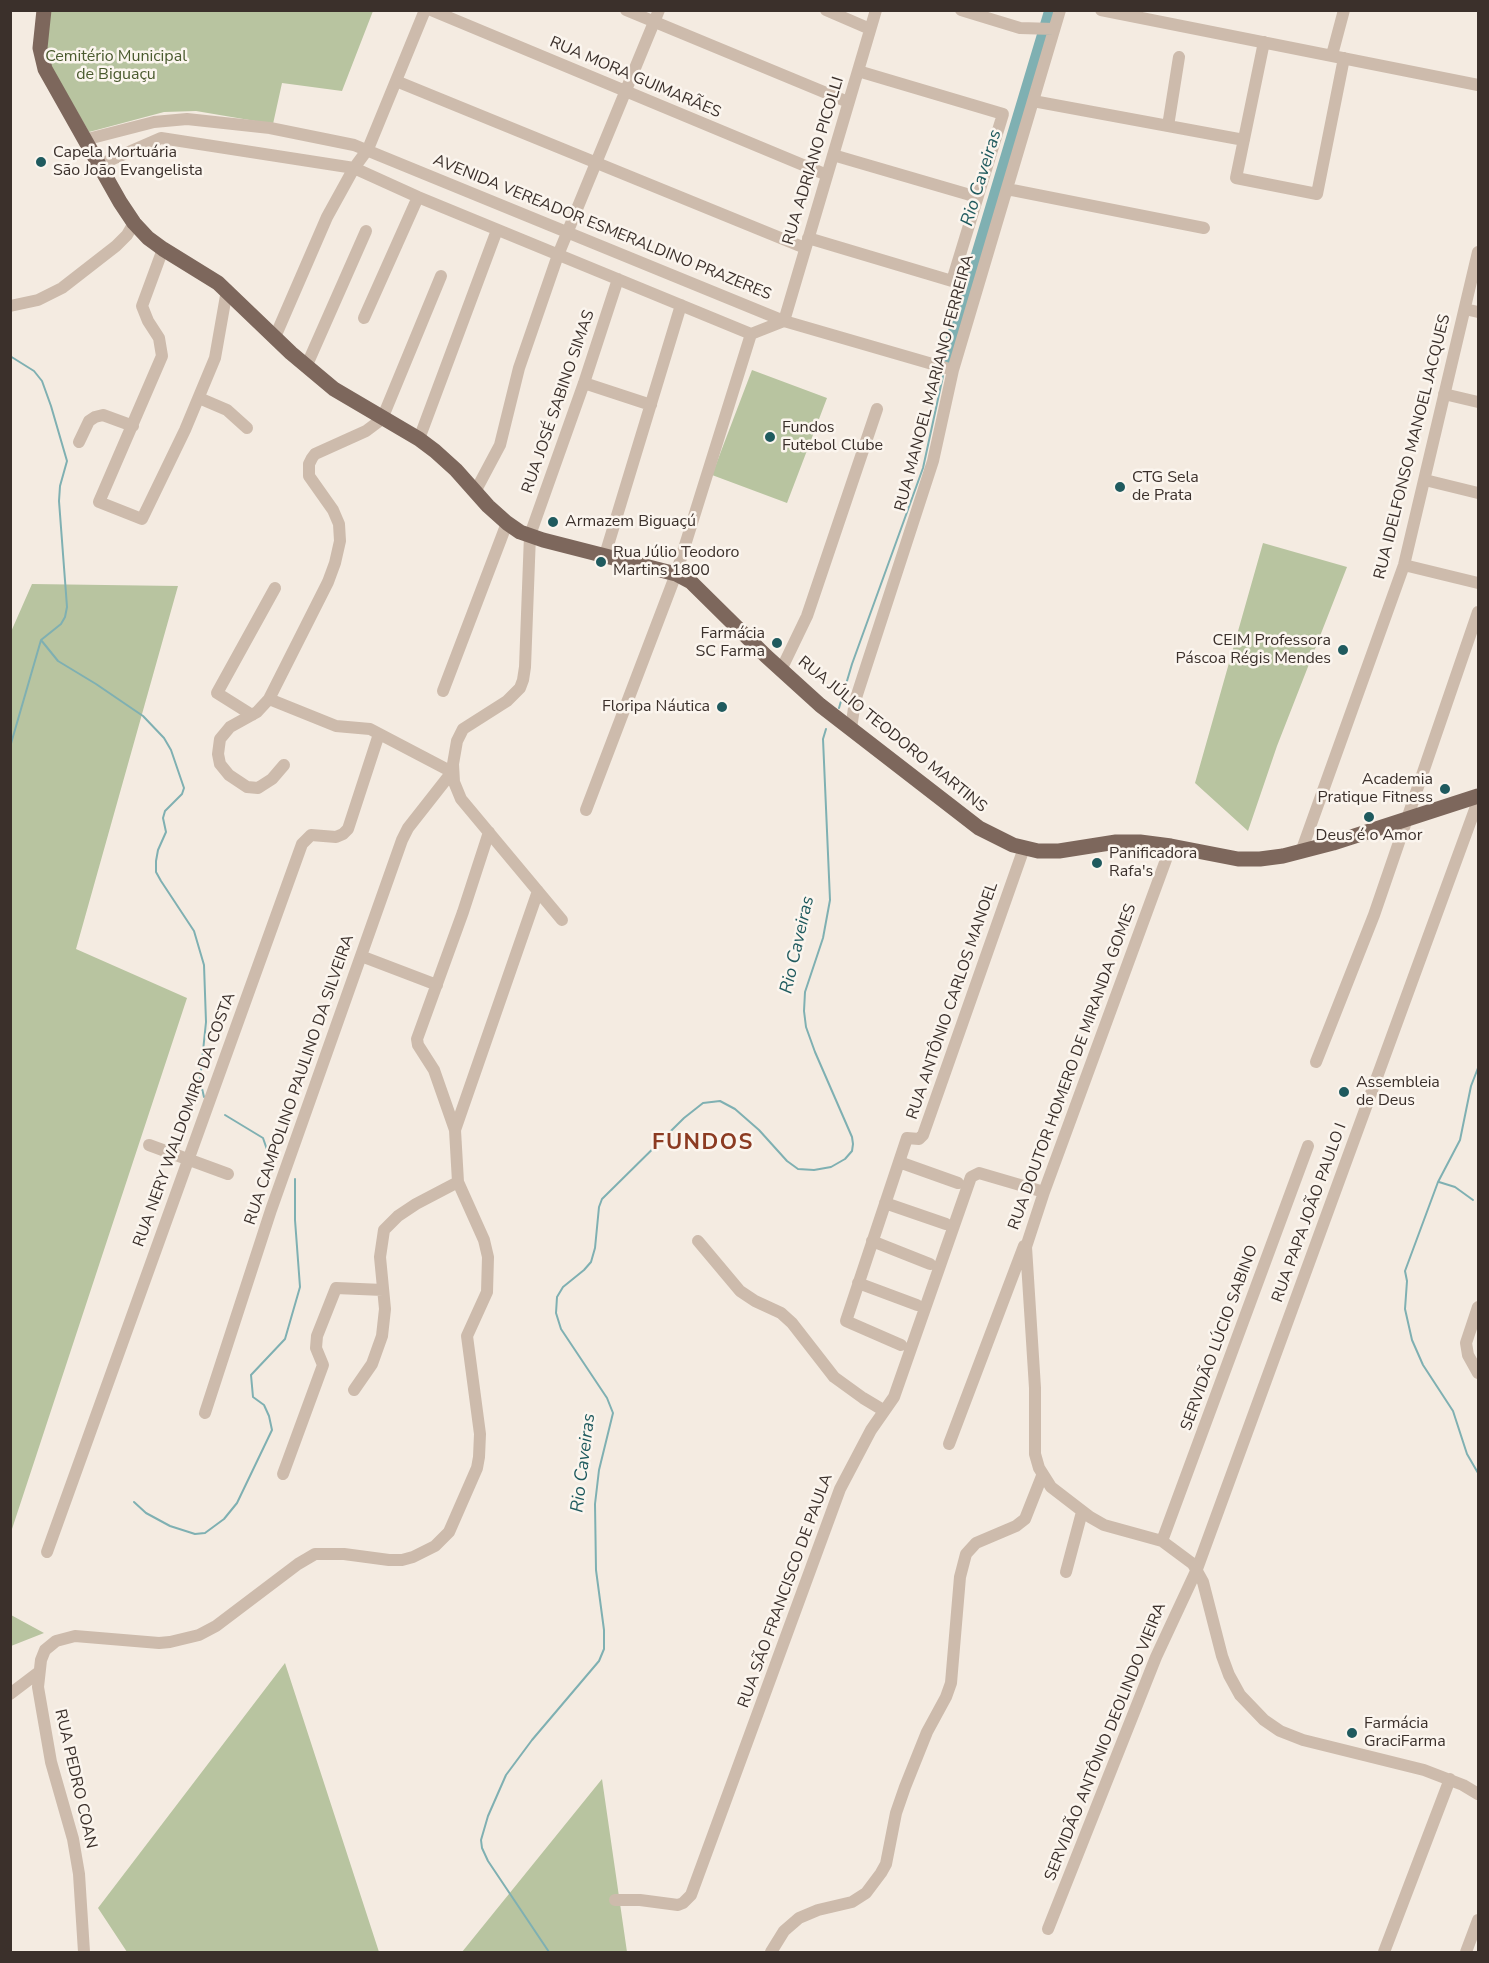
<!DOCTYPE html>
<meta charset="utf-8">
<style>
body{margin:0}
#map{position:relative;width:1489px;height:1963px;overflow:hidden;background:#f4ebe1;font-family:"Nunito Sans",sans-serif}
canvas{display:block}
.frame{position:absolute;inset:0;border:12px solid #3b302b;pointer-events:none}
</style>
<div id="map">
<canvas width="1489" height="1963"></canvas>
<div class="frame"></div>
</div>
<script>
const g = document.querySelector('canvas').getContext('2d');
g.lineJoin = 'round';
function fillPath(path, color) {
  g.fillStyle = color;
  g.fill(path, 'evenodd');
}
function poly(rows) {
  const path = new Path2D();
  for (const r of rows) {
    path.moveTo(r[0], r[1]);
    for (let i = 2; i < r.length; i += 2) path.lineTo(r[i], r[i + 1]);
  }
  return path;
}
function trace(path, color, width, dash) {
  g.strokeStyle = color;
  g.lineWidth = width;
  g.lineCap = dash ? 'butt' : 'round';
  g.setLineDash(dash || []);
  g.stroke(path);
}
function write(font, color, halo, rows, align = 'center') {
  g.font = font + ' "Nunito Sans",sans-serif';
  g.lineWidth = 5;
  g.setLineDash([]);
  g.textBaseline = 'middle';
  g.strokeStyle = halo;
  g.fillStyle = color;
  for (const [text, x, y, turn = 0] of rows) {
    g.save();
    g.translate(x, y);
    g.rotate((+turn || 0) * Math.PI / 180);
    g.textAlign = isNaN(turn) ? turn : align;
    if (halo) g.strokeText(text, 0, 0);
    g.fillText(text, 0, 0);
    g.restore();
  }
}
fillPath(poly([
 [50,11,373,11,342,91,282,83,273,124,196,111,164,112,89,132,46,58],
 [752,370,827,398,787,503,712,475],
 [1263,543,1347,567,1277,746,1248,831,1195,783],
 [32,584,178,586,76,949,187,998,11,1532,10,634],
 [11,1615,44,1633,11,1646],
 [285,1663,379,1952,127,1952,98,1908],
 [602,1779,627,1952,462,1952]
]), '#b8c4a0');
trace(poly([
 [10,275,11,297],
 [10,356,34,371,42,381,51,406,67,461,60,486,59,501,67,607,65,617,61,624,41,640,10,747],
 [41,640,58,661,96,684,143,716,164,738,171,750,184,788,182,794,165,811,163,818,166,832,158,850,156,861,156,872,161,881,194,931,204,965,206,1022,200,1080,204,1097],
 [839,708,852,664,923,468,943,376],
 [1478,1068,1471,1086,1460,1140,1438,1182,1405,1271,1407,1281,1405,1309,1412,1340,1423,1365,1453,1411,1467,1454,1478,1473],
 [225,1115,263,1138,274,1170],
 [1439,1182,1455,1187,1473,1200],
 [134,1502,146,1513,170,1526,195,1534,205,1533,224,1519,237,1503,272,1430,269,1416,264,1405,253,1397,251,1375,285,1339,300,1287,295,1220,295,1179],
 [549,1952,488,1861,482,1848,481,1840,488,1816,506,1775,532,1740,599,1661,604,1649,604,1630,596,1570,595,1504,599,1470,613,1413,607,1398,561,1329,556,1313,557,1297,563,1287,584,1270,591,1262,595,1248,599,1207,602,1199,684,1118,703,1103,720,1101,735,1109,759,1130,787,1161,798,1169,814,1170,831,1167,845,1159,852,1151,853,1144,852,1137,815,1052,806,1027,804,1011,805,992,823,938,830,900,823,739,826,729]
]), '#7fb0b2', 2);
trace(poly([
 [948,357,1052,10]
]), '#7fb0b2', 15);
trace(poly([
 [431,10,827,175],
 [626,10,848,102],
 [826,10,870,29],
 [961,10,1020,28,1054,29],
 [1101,10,1478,85],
 [1264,42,1236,178,1317,194,1344,58],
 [1332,55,1344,10],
 [396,81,805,248],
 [1033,101,1244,140],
 [1168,126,1179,57],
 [84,140,154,122,187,119,270,128,354,145,784,321,953,370],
 [833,155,977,197],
 [99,165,161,138,354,168,418,197,751,334,784,321],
 [1007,189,1204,228],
 [808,238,952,281,1003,114,858,71],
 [163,249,142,306,148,321,159,338,162,356,99,502,142,519,185,430,215,358,227,290],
 [10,306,38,300,62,288,116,246,127,235,134,223],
 [1465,309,1478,312],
 [364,318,418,197],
 [784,321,876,10],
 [275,337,327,217,354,168,368,149,425,10],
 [306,367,366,231],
 [584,383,651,405],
 [1444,394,1478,402],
 [199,398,227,410,247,428],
 [419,439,497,230],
 [79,442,89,421,95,417,103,415,133,426],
 [1425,480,1478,493],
 [475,492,500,445,519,368,558,255,659,10],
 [605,555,681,305],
 [1404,565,1478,583],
 [781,670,807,616,877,409],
 [443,691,507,523],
 [252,715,217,693,275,588],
 [851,729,855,701,866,667,933,461,953,370,1060,10],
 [284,765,272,779,258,788,247,787,229,775,220,764,218,754,220,739,230,727,257,712,269,699,328,582,335,563,340,541,339,524,333,510,309,476,309,464,312,458,315,454,366,431,382,419,441,276],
 [586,810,676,574,751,334],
 [1171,846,1044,1192,1026,1247,1035,1388,1035,1454,1039,1468,1051,1487,1090,1517,1104,1525,1162,1541,1193,1564,1203,1582,1222,1656,1229,1675,1240,1695,1264,1720,1280,1731,1303,1740,1424,1770,1463,1785,1478,1794],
 [1301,852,1404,565,1478,252],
 [562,920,461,799,454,782,453,764,457,741,463,729,507,701,520,688,523,680,525,667,530,535,584,383,618,279],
 [361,956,437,985],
 [1316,1062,1374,915,1478,612],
 [455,1130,538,891],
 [149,1145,228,1174],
 [899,1162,958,1183],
 [885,1203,946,1224],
 [698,1241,740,1291,755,1301,781,1313,792,1323,834,1377,863,1398,883,1410],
 [872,1241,930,1264],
 [858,1283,917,1305],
 [1478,1307,1466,1343,1468,1355,1478,1373],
 [901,1345,846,1321,907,1138,919,1139,923,1135,1024,848],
 [354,1390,372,1364,382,1336,385,1309,380,1257,384,1230,398,1216,416,1204,458,1182],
 [205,1413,271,1210,402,840,408,828,452,772,370,729,336,726,269,699],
 [949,1444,1024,1246],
 [283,1474,323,1365,316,1348,317,1336,336,1288,383,1290],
 [1162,1541,1308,1146],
 [47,1552,302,844,311,835,336,837,343,834,348,829,379,734],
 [1066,1572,1082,1512],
 [10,1694,39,1672],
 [615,1900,640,1900,678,1905,683,1903,691,1895,840,1489,871,1430,894,1397,971,1177,979,1173,1044,1192],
 [1048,1929,1156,1657,1197,1569,1478,801],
 [84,1952,79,1874,73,1839,51,1762,38,1687,41,1660,45,1650,56,1641,75,1636,159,1643,170,1642,199,1635,216,1626,298,1564,315,1554,344,1554,389,1560,402,1560,413,1557,435,1546,449,1532,477,1468,479,1457,480,1434,467,1336,487,1292,488,1257,484,1240,458,1182,455,1130,434,1070,418,1045,417,1039,463,912,489,832],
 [771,1952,784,1931,799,1918,818,1910,852,1902,866,1893,881,1873,886,1864,896,1813,905,1787,927,1732,946,1697,951,1683,960,1577,966,1554,976,1543,1016,1526,1025,1519,1042,1476],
 [1384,1952,1450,1779],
 [1466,1952,1478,1920]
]), '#cdbbac', 12);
trace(poly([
 [44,10,40,48,45,69,120,202,134,223,148,238,163,249,218,283,291,353,334,389,419,439,435,451,456,470,488,506,507,523,520,532,543,540,676,574,691,582,766,656,820,705,979,828,1013,845,1038,851,1059,851,1116,842,1140,842,1171,846,1238,859,1260,859,1283,856,1333,843,1478,796]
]), '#7d675c', 15);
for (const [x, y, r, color] of [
 [41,162,6,"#1f5a5e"],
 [770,437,6,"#1f5a5e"],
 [1120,487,6,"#1f5a5e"],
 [553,522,6,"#1f5a5e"],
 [601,562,6,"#1f5a5e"],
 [777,643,6,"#1f5a5e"],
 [1343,650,6,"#1f5a5e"],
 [722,707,6,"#1f5a5e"],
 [1445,789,6,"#1f5a5e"],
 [1369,817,6,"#1f5a5e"],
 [1097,863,6,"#1f5a5e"],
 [1344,1092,6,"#1f5a5e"],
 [1352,1733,6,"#1f5a5e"]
]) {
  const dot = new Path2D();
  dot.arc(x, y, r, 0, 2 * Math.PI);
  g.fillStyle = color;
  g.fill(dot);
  trace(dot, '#fbf5ee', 2);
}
write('16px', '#4a5a2e', '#fbf5ee', [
 ["Cemitério Municipal",116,57],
 ["de Biguaçu",116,75]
]);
write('16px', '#3b302b', '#fbf5ee', [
 ["RUA MORA GUIMARÃES",635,78,23],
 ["RUA ADRIANO PICOLLI",814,161,-73],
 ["AVENIDA VEREADOR ESMERALDINO PRAZERES",602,228,22],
 ["RUA MANOEL MARIANO FERREIRA",935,383,-75],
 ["RUA JOSÉ SABINO SIMAS",559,402,-71],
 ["RUA IDELFONSO MANOEL JACQUES",1413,447,-76],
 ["RUA JÚLIO TEODORO MARTINS",892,735,39],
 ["RUA ANTÔNIO CARLOS MANOEL",953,1001,-71],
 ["RUA DOUTOR HOMERO DE MIRANDA GOMES",1073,1067,-70],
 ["RUA CAMPOLINO PAULINO DA SILVEIRA",300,1080,-71],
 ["RUA NERY WALDOMIRO DA COSTA",185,1120,-70],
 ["RUA PAPA JOÃO PAULO I",1310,1213,-70],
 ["SERVIDÃO LÚCIO SABINO",1220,1338,-70],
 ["RUA SÃO FRANCISCO DE PAULA",786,1591,-70],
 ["SERVIDÃO ANTÔNIO DEOLINDO VIEIRA",1106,1742,-68],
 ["RUA PEDRO COAN",75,1779,77]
]);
write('16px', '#3b302b', '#fbf5ee', [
 ["Capela Mortuária",53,153],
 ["São João Evangelista",53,171],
 ["Fundos",782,428],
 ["Futebol Clube",782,446],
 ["CTG Sela",1132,478],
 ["de Prata",1132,496],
 ["Armazem Biguaçú",565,522],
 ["Rua Júlio Teodoro",613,553],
 ["Martins 1800",613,571],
 ["Farmácia",765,634,"right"],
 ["SC Farma",765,652,"right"],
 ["CEIM Professora",1331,641,"right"],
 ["Páscoa Régis Mendes",1331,659,"right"],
 ["Floripa Náutica",710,707,"right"],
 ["Academia",1433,780,"right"],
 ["Pratique Fitness",1433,798,"right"],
 ["Deus é o Amor",1369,836,"center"],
 ["Panificadora",1109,854],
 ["Rafa's",1109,872],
 ["Assembleia",1356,1083],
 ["de Deus",1356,1101],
 ["Farmácia",1364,1724],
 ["GraciFarma",1364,1742]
], 'left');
write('italic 18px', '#1f5a5e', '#fbf5ee', [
 ["Rio Caveiras",982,178,-73],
 ["Rio Caveiras",798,945,-77],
 ["Rio Caveiras",584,1463,-83]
]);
g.letterSpacing = '1.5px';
write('bold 22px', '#8c3b22', '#fbf5ee', [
 ["FUNDOS",703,1144]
]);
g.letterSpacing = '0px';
</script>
